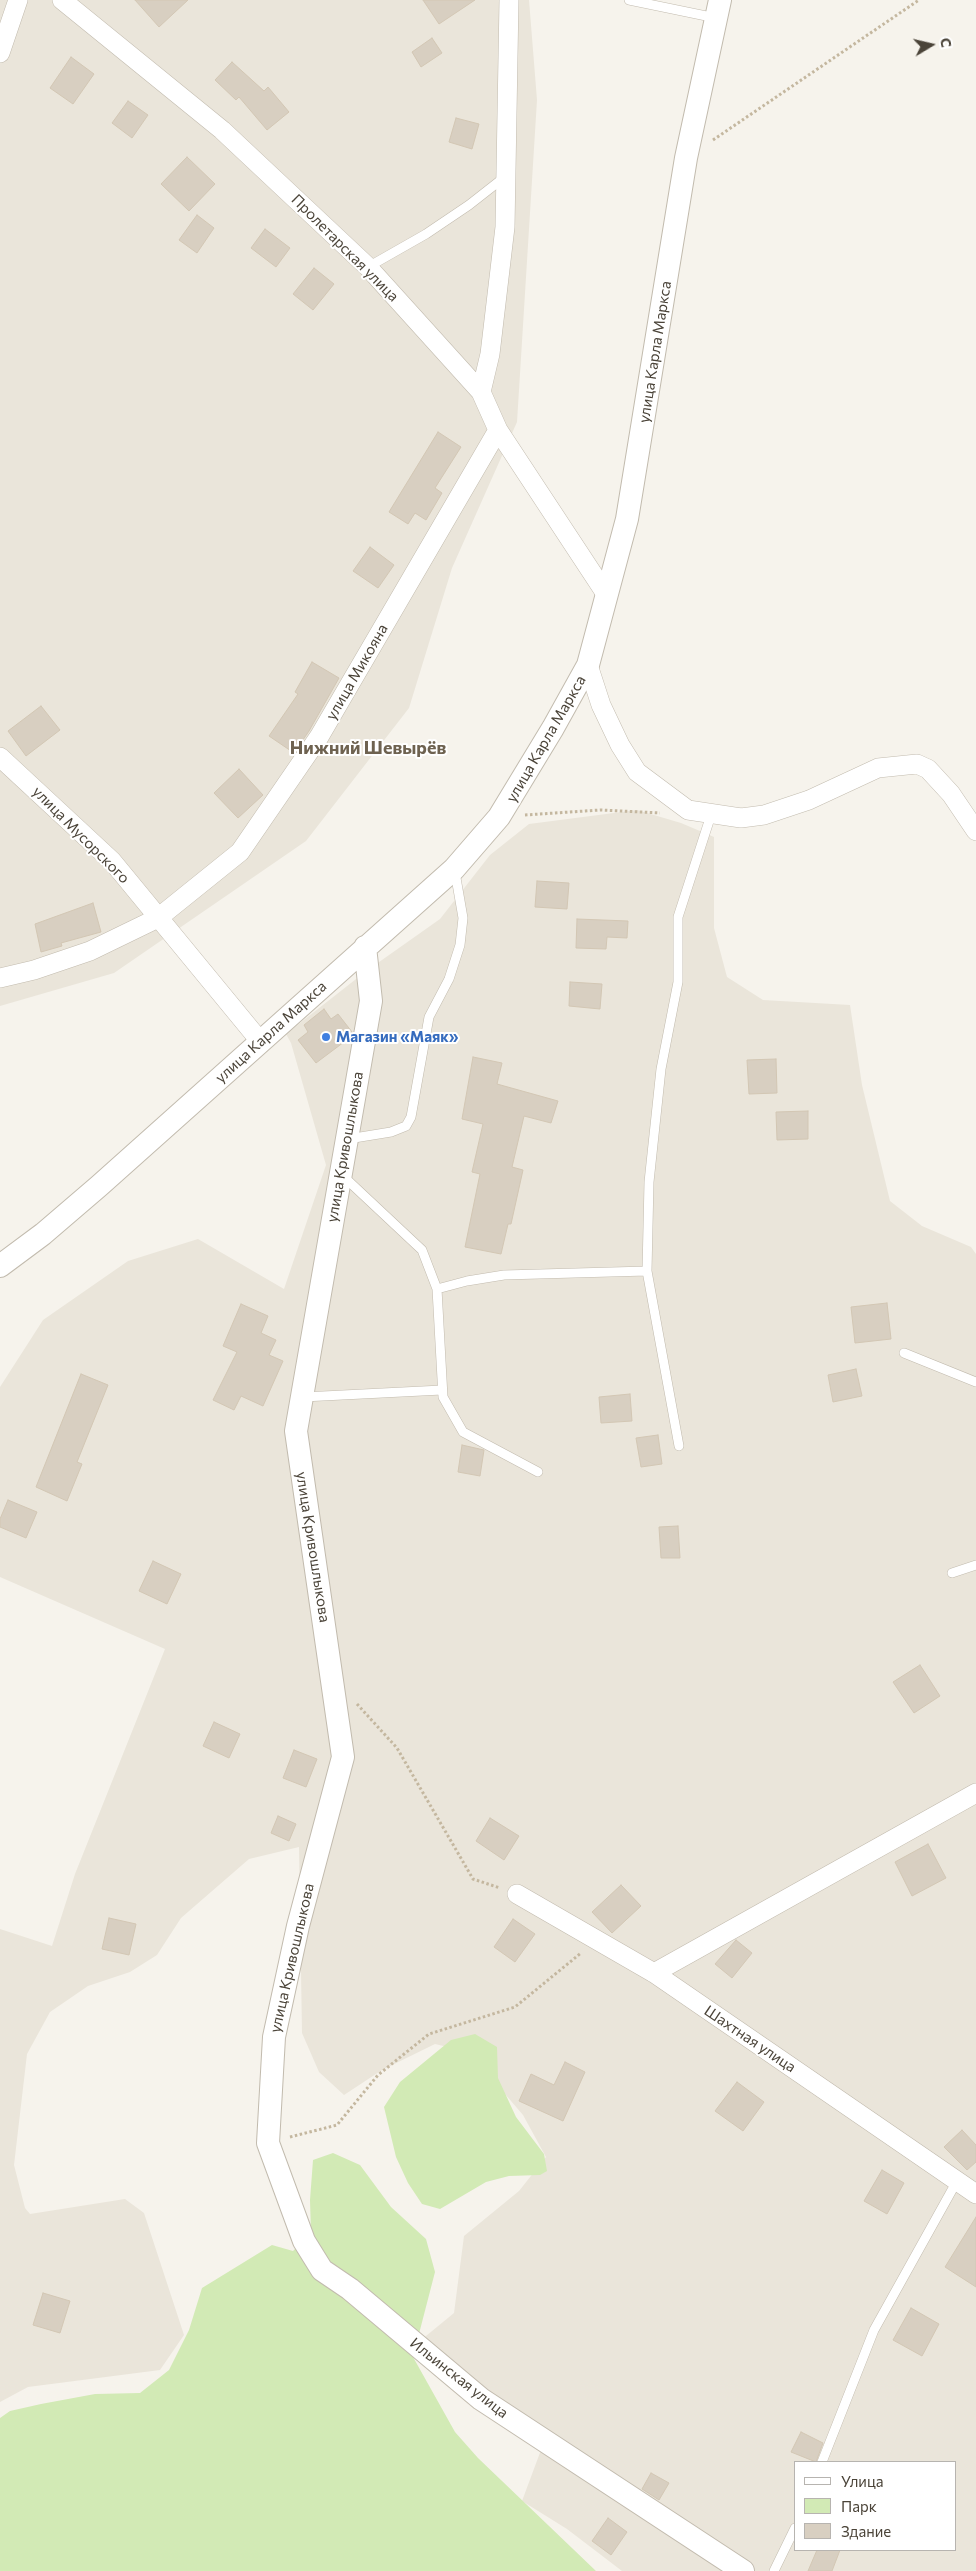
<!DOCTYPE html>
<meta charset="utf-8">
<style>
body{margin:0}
#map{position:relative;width:976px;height:2571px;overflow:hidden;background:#f6f3ec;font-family:Commissioner,sans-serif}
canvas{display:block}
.legend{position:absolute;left:794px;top:2461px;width:162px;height:90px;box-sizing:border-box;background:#fff;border:1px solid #b7b4b0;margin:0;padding:6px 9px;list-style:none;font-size:15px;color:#4b4439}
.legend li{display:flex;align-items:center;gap:10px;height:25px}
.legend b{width:25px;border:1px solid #b7b4b0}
.north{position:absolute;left:906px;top:20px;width:50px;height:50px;-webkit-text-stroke:4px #fff;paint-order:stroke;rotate:81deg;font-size:14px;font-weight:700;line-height:20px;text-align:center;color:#4b4439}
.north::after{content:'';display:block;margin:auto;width:18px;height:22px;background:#4b4439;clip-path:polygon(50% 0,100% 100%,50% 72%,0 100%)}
</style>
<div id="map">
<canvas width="976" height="2571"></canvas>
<ul class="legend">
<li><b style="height:6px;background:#fff"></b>Улица</li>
<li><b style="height:14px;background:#d2eab5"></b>Парк</li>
<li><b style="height:14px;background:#d8cfc1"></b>Здание</li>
</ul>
<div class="north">С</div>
</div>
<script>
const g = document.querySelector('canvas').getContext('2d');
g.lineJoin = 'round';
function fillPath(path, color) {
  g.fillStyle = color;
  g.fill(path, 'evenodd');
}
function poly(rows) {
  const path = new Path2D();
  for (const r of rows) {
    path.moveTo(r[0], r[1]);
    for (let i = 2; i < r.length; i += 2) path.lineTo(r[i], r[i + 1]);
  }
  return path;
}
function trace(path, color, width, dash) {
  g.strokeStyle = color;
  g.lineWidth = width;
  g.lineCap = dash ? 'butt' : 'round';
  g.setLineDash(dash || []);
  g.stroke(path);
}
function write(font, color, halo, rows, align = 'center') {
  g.font = font + ' Commissioner,sans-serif';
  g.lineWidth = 4;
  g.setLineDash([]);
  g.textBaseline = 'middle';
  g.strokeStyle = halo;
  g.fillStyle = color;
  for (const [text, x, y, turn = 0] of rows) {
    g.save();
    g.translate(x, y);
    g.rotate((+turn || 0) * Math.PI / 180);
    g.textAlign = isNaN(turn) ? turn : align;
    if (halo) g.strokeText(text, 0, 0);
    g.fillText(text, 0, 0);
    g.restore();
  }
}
fillPath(poly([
 [0,0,529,0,537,100,517,422,452,568,409,708,306,841,114,973,0,1006],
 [637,810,681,823,714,837,714,928,727,977,763,1000,850,1005,862,1085,890,1201,922,1226,971,1247,976,1254,976,2571,622,2571,567,2529,522,2501,541,2450,447,2386,415,2345,454,2313,464,2236,519,2191,546,2157,523,2115,469,2052,435,2044,382,2070,344,2095,319,2072,302,2033,299,1847,249,1859,181,1918,157,1955,130,1972,88,1986,50,2012,27,2054,14,2165,25,2208,30,2214,125,2199,144,2213,184,2335,160,2370,28,2387,0,2402,0,1929,52,1946,75,1874,165,1649,0,1577,0,1387,43,1320,128,1261,198,1239,284,1289,326,1165,291,1043,286,1034,365,972,440,919,490,855,529,824],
 [795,2462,955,2462,955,2550,795,2550]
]), '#eae5da');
fillPath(poly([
 [475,2034,497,2047,498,2078,516,2117,544,2154,547,2171,540,2175,509,2176,486,2182,440,2209,422,2204,408,2183,396,2157,384,2107,400,2082,451,2040],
 [333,2153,360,2165,391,2207,426,2239,435,2272,413,2357,455,2432,478,2458,596,2571,0,2571,0,2418,10,2411,41,2404,95,2394,140,2393,169,2370,189,2330,202,2288,272,2245,293,2251,311,2233,310,2200,313,2160]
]), '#d2eab5');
const building = poly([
 [135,0,188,0,159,27,135,0],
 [423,0,475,0,439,24,423,0],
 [432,38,442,53,421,67,412,52,432,38],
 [71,57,94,74,73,104,50,88,71,57],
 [232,62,264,91,268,87,289,112,267,130,239,97,236,100,215,80,232,62],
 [128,101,148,115,132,138,112,123,128,101],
 [456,118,479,124,472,149,449,142,456,118],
 [187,157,215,184,189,211,161,184,187,157],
 [197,215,214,228,197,253,179,240,197,215],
 [265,229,290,248,276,267,251,248,265,229],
 [314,268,334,284,313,310,293,294,314,268],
 [438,432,461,447,435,488,442,493,426,520,415,513,408,524,389,512,438,432],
 [370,547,394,565,378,588,353,571,370,547],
 [312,662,339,678,309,731,294,753,269,736,298,694,295,692,312,662],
 [41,706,60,730,26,756,8,731,41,706],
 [239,769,263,795,238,818,214,793,239,769],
 [537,881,569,883,567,909,535,907,537,881],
 [93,903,101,932,61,943,62,946,41,952,35,924,93,903],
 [577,919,628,921,627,938,607,937,606,949,576,948,577,919],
 [570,982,602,984,600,1009,569,1006,570,982],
 [324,1009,331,1019,338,1014,352,1032,352,1036,316,1063,298,1040,308,1032,304,1025,324,1009],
 [473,1057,502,1063,497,1084,558,1101,551,1123,524,1116,512,1167,523,1170,511,1224,508,1224,501,1254,465,1247,480,1174,472,1172,483,1124,462,1119,473,1057],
 [776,1059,777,1093,749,1094,747,1060,776,1059],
 [808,1111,808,1139,777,1140,776,1112,808,1111],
 [887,1303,891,1339,855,1343,851,1307,887,1303],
 [241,1304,268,1316,261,1333,276,1340,269,1355,283,1361,263,1406,241,1396,234,1410,213,1400,237,1352,223,1346,241,1304],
 [856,1369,862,1396,833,1402,828,1375,856,1369],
 [81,1374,108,1385,77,1462,82,1464,67,1501,36,1487,81,1374],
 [630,1394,632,1421,601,1423,599,1397,630,1394],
 [658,1435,662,1464,641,1467,636,1438,658,1435],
 [462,1445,484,1450,480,1476,458,1472,462,1445],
 [8,1500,37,1512,26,1538,0,1527,0,1519,8,1500],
 [678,1526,680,1558,661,1558,659,1527,678,1526],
 [153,1561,181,1574,167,1604,139,1591,153,1561],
 [920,1665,940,1696,914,1713,893,1682,920,1665],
 [214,1722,240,1734,229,1758,203,1746,214,1722],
 [294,1750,317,1759,306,1787,283,1778,294,1750],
 [278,1816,296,1824,289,1841,271,1833,278,1816],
 [490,1818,519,1836,504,1860,476,1841,490,1818],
 [928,1844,946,1878,912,1896,895,1862,928,1844],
 [621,1885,641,1906,612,1933,592,1912,621,1885],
 [109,1918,136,1924,129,1955,102,1949,109,1918],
 [513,1919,535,1934,515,1962,494,1947,513,1919],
 [736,1940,752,1953,732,1978,715,1964,736,1940],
 [565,2062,585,2072,563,2121,519,2101,531,2074,554,2085,565,2062],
 [737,2082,764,2102,743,2131,715,2111,737,2082],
 [962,2130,976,2145,976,2162,967,2170,944,2147,962,2130],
 [882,2170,904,2183,887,2214,864,2201,882,2170],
 [976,2217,976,2287,945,2267,976,2217],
 [43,2293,70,2301,60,2333,33,2325,43,2293],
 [911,2308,939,2324,922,2356,893,2340,911,2308],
 [801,2432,823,2443,816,2462,791,2452,801,2432],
 [651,2473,669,2483,659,2500,642,2489,651,2473],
 [608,2518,627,2532,611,2555,592,2541,608,2518],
 [817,2550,840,2550,832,2571,808,2571,817,2550]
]);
fillPath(building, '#d8cfc1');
trace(building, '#d3c7b4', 1);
const service = poly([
 [629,0,716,18],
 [368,267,426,234,469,205,506,176],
 [348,1139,391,1132,406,1126,411,1117,429,1017,449,979,460,945,463,918,455,872],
 [343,1176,422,1250,437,1289,443,1397,463,1432,538,1472],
 [437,1289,467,1281,504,1275,647,1271],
 [904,1353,976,1382],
 [303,1397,442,1390],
 [679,1446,647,1271,649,1182,661,1069,678,982,678,917,711,815],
 [952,1573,976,1565],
 [822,2462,874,2330,957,2181],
 [774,2571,795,2528]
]);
const minor = poly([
 [62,0,222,130,368,267,481,392,498,430,606,594],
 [0,53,18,0],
 [481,392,490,354,505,227,509,0],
 [588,665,601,705,620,745,637,772,688,810,741,818,764,815,809,800,878,768,917,764,928,769,951,794,976,831],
 [0,757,112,861,260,1041],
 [0,978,34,970,90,951,158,918,240,852,319,737,498,430],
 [517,1894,654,1973,976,2194],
 [654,1973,976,1793]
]);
const tertiary = poly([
 [365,947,371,1001,296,1431,343,1757,298,1926,274,2037,268,2143,304,2241,322,2270,350,2289,481,2399,743,2571],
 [0,1266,43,1234,99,1186,454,869,499,817,553,728,588,665,627,519,686,158,720,0]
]);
trace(service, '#c2bbae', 10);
trace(minor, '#c2bbae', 20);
trace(tertiary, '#c2bbae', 24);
trace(poly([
 [713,140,919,0],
 [525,815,600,810,660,813],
 [357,1704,397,1748,473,1879,500,1888],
 [290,2137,337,2125,378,2075,429,2034,515,2007,581,1953]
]), '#c4b79f', 3, [2.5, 2.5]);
trace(service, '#fff', 9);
trace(minor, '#fff', 19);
trace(tertiary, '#fff', 22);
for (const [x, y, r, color] of [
 [326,1037,5,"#3f7fe0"]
]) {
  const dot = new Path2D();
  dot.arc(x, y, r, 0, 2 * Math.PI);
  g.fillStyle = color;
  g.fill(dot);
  trace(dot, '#fff', 2);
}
write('15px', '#4b4439', '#fff', [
 ["Пролетарская улица",345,248,45],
 ["улица Карла Маркса",655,352,-81],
 ["улица Микояна",357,672,-60],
 ["улица Карла Маркса",546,739,-60],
 ["улица Мусорского",81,835,45],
 ["улица Карла Маркса",271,1032,-42],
 ["улица Кривошлыкова",345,1147,-80],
 ["улица Кривошлыкова",313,1547,81],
 ["улица Кривошлыкова",292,1958,-77],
 ["Шахтная улица",750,2039,34],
 ["Ильинская улица",459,2378,38]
]);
write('bold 15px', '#366cbe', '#fff', [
 ["Магазин «Маяк»",336,1037]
], 'left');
write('bold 18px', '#6e6250', '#fff', [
 ["Нижний Шевырёв",368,748]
]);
</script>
